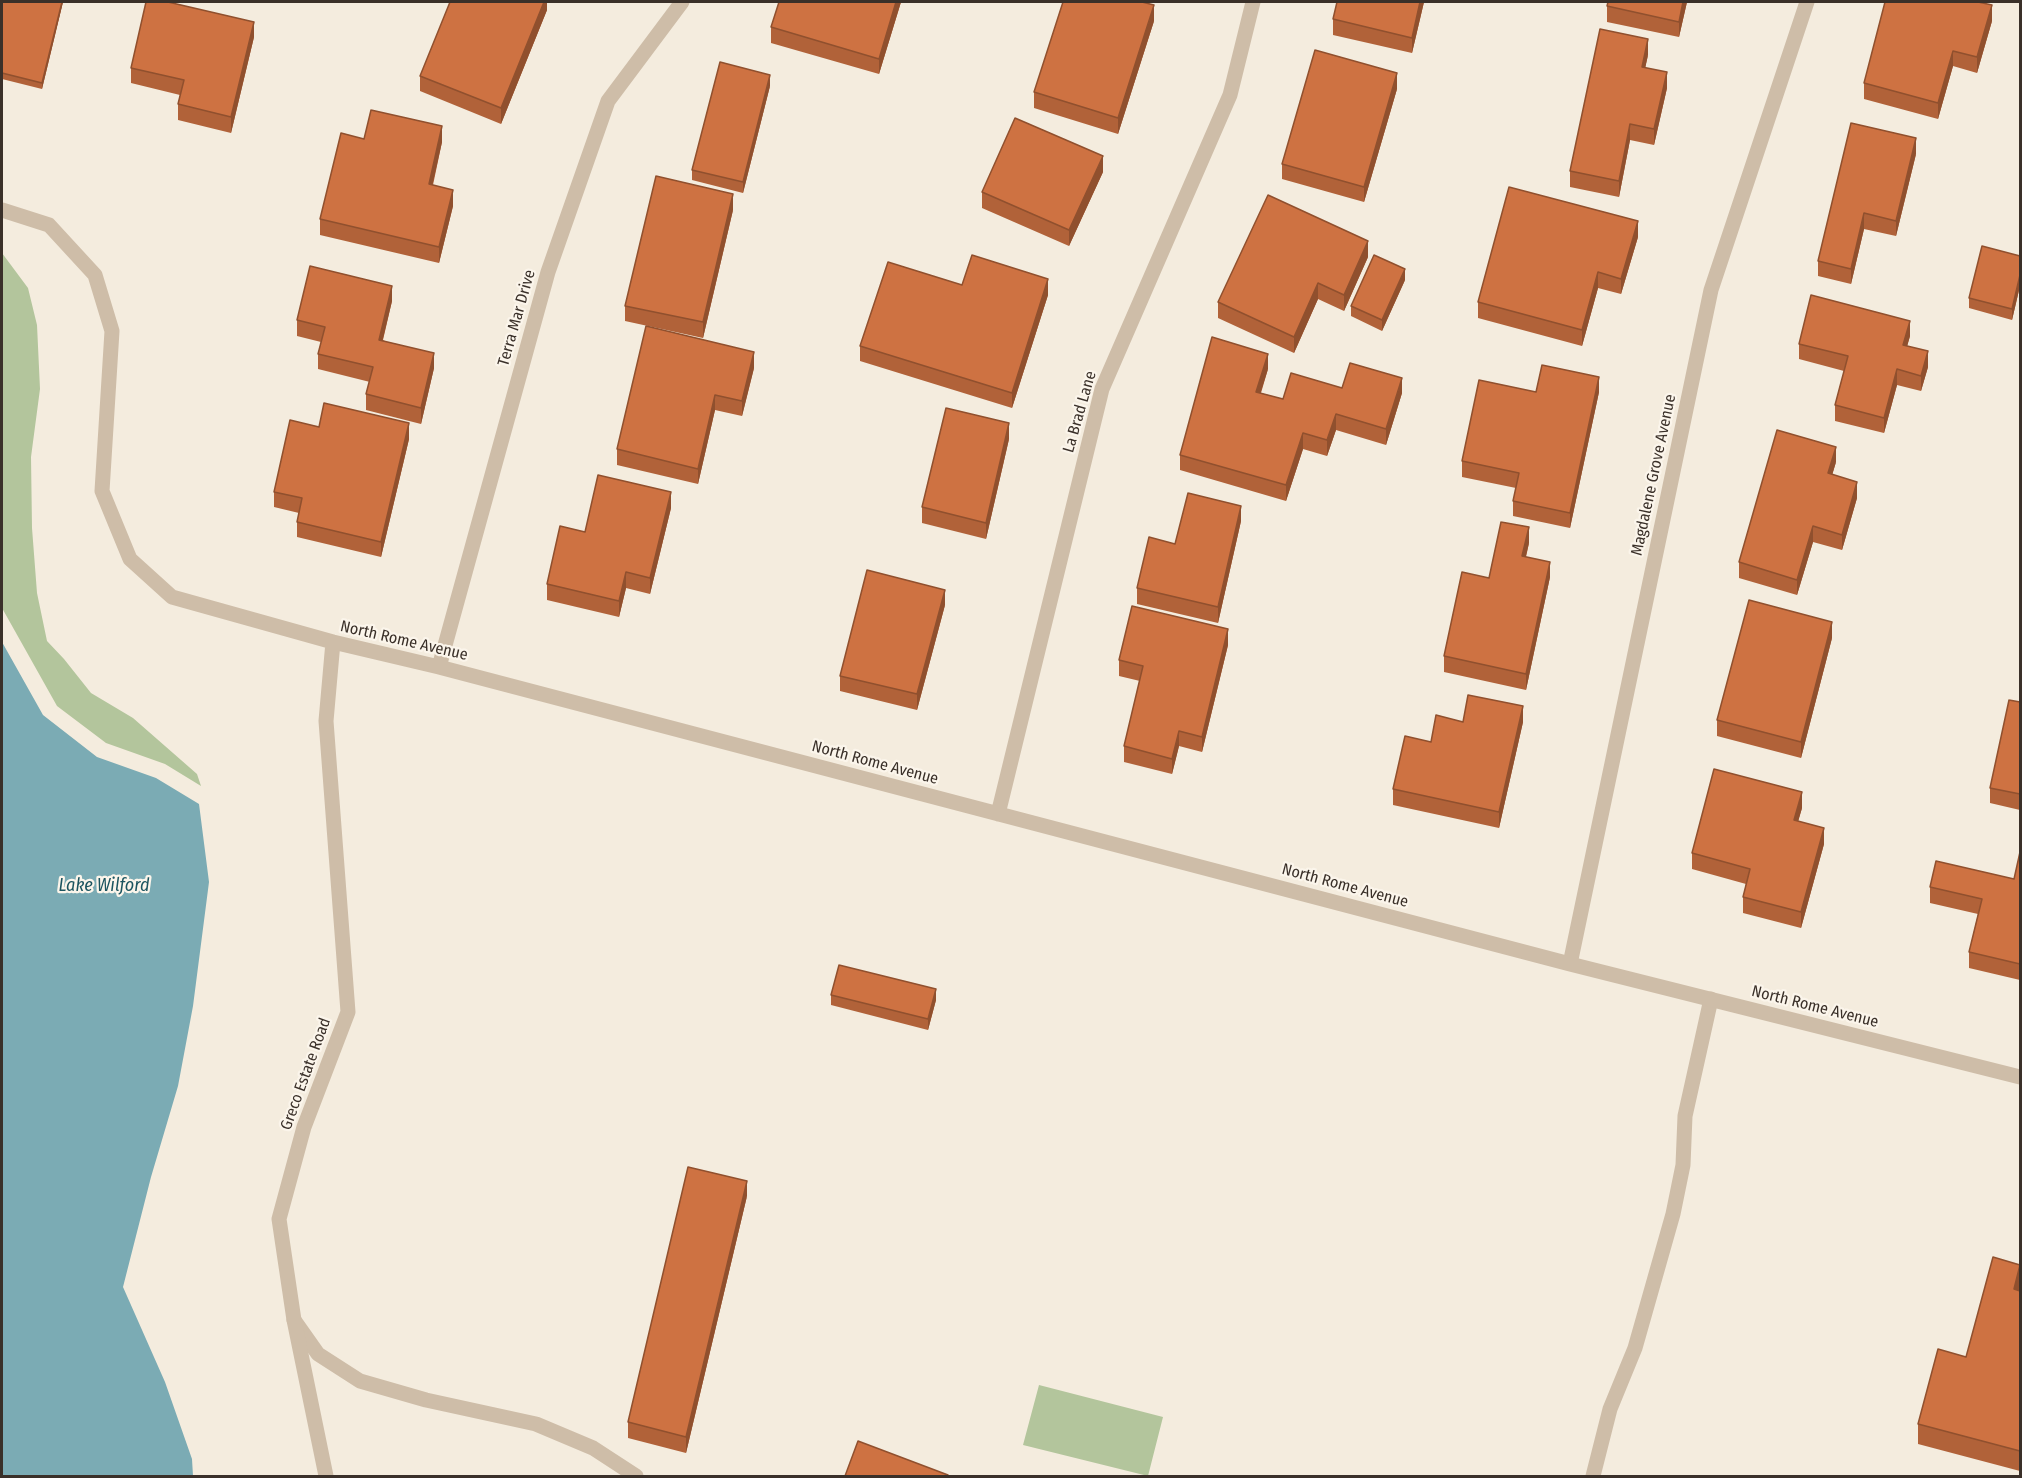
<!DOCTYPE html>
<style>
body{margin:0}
#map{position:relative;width:2022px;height:1478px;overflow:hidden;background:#f4ecde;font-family:"Fira Sans Condensed",sans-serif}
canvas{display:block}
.frame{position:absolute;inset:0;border:3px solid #3a3029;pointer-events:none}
</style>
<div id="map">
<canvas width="2022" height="1478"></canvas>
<div class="frame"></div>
</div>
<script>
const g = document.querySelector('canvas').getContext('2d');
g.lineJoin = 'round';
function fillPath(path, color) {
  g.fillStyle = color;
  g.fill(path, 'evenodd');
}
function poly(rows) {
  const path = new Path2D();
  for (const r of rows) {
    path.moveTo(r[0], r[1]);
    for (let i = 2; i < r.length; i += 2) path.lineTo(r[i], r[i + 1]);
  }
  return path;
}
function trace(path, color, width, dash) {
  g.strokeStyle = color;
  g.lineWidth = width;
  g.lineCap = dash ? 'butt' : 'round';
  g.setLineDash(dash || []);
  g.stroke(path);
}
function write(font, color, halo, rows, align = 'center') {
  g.font = font + ' "Fira Sans Condensed",sans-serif';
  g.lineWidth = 4.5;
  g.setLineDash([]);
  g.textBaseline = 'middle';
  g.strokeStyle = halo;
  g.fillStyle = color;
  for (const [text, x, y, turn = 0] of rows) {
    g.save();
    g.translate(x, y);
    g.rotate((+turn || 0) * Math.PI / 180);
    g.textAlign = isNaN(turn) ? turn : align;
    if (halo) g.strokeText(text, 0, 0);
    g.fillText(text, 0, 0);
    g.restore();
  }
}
fillPath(poly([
 [2,253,28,288,37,325,40,389,31,457,32,528,37,593,47,641,64,659,91,693,133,718,197,774,201,786,165,764,106,743,57,706,2,608],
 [1039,1385,1163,1417,1148,1476,1023,1445]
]), '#b3c59c');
fillPath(poly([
 [2,642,43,715,97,757,156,778,199,804,209,882,193,1006,178,1086,151,1177,123,1287,165,1382,192,1459,193,1476,2,1476]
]), '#7babb4');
trace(poly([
 [294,1320,318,1354,360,1381,426,1400,536,1424,593,1448,636,1476],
 [1593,1476,1610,1409,1635,1348,1673,1214,1683,1165,1685,1116,1711,999]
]), '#cebda8', 15);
trace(poly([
 [2,210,49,225,95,275,112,331,102,491,130,559,172,597,333,642,439,667,1570,964,2020,1077],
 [439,667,548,272,608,101,682,2],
 [998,814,1102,389,1230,95,1253,2],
 [1570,964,1711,290,1807,2],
 [326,1476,294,1320,279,1219,304,1127,348,1012,326,721,333,642]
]), '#cebda8', 15);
fillPath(poly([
 [2,2,63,2,42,89,2,79],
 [547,2,547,10,501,124,420,91,420,76],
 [779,2,901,2,879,74,771,43,771,27],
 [1337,2,1424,2,1412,53,1333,35,1333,19],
 [1687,2,1679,37,1607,22,1607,6],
 [1154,21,1118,134,1034,108,1034,92],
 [1992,21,1977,73,1953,66,1938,119,1864,99,1864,83],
 [254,37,231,133,178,120,178,104,180,95,131,83,131,68],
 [1648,55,1645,68,1667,88,1654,145,1630,140,1619,197,1570,187,1570,171],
 [770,86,743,193,692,180,692,170],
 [1397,89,1364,202,1282,179,1282,164],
 [364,139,442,142,433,185,453,206,439,263,320,235,320,219],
 [1916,154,1896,236,1864,229,1851,284,1818,276,1818,261],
 [1103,172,1069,246,982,208,982,192],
 [733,210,703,338,625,321,625,306],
 [1638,237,1621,294,1598,288,1582,346,1478,318,1478,302],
 [2020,256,2020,286,2012,320,1969,308,1969,298],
 [1368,257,1344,311,1318,299,1294,353,1218,318,1218,302],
 [1405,280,1382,331,1351,316,1351,306],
 [962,285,1048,295,1012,408,860,361,860,346],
 [392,301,383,340,434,368,421,424,366,410,366,394,370,382,318,369,318,354,321,342,297,336,297,320],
 [1910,336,1907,346,1928,367,1921,391,1897,385,1884,433,1835,421,1835,405,1844,371,1799,359,1799,344],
 [754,368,742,416,715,410,698,484,617,465,617,449],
 [1268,369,1261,393,1283,399,1342,388,1402,393,1386,445,1336,430,1327,456,1303,449,1286,501,1180,470,1180,455],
 [1536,392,1599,392,1570,528,1513,516,1513,501,1516,488,1462,477,1462,461],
 [319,427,409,439,381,557,297,537,297,522,299,513,274,507,274,492],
 [1009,439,986,539,922,523,922,507],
 [1836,462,1832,475,1857,498,1842,550,1813,542,1797,595,1739,578,1739,562],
 [671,508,650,594,626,588,619,617,547,600,547,584,585,532],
 [1241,521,1218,623,1137,604,1137,588,1175,544],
 [1529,543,1526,557,1550,577,1526,690,1444,672,1444,656,1489,578],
 [945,605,917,710,840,691,840,676],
 [1832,638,1801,758,1717,736,1717,720],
 [1228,645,1202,752,1179,746,1172,774,1124,762,1124,746,1140,681,1119,676,1119,660],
 [2020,702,2020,810,1990,803,1990,788],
 [1463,722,1523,722,1499,828,1393,805,1393,789,1431,742],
 [1802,808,1798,821,1824,844,1801,928,1743,913,1743,897,1746,884,1692,869,1692,853],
 [2020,852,2020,980,1969,968,1969,952,1978,914,1930,903,1930,887,2014,879],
 [831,995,936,1000,928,1030,831,1005],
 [747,1196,686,1453,628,1438,628,1422],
 [2020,1265,2020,1286,2019,1291,2020,1291,2020,1471,1918,1444,1918,1424,1966,1357]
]), '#b16239');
fillPath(poly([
 [62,2,63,2,42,89,42,83],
 [544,2,547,2,547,10,501,124,501,108],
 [896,2,901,2,879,74,879,59],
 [1420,2,1424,2,1412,53,1412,38],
 [1683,2,1687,2,1679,37,1679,22],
 [1154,5,1154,21,1118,134,1118,118],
 [1992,5,1992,21,1977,73,1977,57],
 [254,22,254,37,231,133,231,117],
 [1648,39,1648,55,1642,83,1642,67],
 [1953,51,1953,66,1938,119,1938,103],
 [1667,72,1667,88,1654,145,1654,129],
 [1397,73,1397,89,1364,202,1364,187],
 [770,75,770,86,743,193,743,182],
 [1630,124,1630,140,1619,197,1619,181],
 [442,126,442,142,429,200,429,184],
 [1916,138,1916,154,1896,236,1896,221],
 [1103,156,1103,172,1069,246,1069,230],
 [453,190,453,206,439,263,439,247],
 [733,194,733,210,703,338,703,322],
 [1864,213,1864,229,1851,284,1851,269],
 [1638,221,1638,237,1621,294,1621,279],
 [1368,241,1368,257,1344,311,1344,295],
 [1405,269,1405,280,1382,331,1382,320],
 [1598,272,1598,288,1582,346,1582,330],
 [2020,275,2020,286,2012,320,2012,309],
 [1048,279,1048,295,1012,408,1012,393],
 [1318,283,1318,299,1294,353,1294,337],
 [392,286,392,301,379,355,379,340],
 [1910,321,1910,336,1903,361,1903,345],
 [1928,351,1928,367,1921,391,1921,376],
 [754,352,754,368,742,416,742,401],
 [434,353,434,368,421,424,421,408],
 [1268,354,1268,369,1256,407,1256,392],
 [1897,369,1897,385,1884,433,1884,418],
 [1599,377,1599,392,1570,528,1570,513],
 [1402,378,1402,393,1386,445,1386,429],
 [715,395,715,410,698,484,698,469],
 [1336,414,1336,430,1327,456,1327,440],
 [409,423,409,439,381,557,381,542],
 [1009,423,1009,439,986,539,986,523],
 [1303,433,1303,449,1286,501,1286,485],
 [1836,447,1836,462,1828,489,1828,473],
 [1857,482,1857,498,1842,550,1842,535],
 [671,492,671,508,650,594,650,578],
 [1241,506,1241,521,1218,623,1218,607],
 [1813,526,1813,542,1797,595,1797,580],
 [1529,527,1529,543,1522,572,1522,556],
 [1550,562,1550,577,1526,690,1526,674],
 [626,572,626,588,619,617,619,601],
 [945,590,945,605,917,710,917,694],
 [1832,622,1832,638,1801,758,1801,742],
 [1228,629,1228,645,1202,752,1202,737],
 [1523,706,1523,722,1499,828,1499,812],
 [1179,731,1179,746,1172,774,1172,759],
 [1802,792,1802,808,1794,836,1794,820],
 [1824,828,1824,844,1801,928,1801,912],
 [936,989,936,1000,928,1030,928,1019],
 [747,1181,747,1196,686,1453,686,1437],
 [2020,1266,2020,1286,2014,1310,2014,1289]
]), '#90502e');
const building = poly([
 [2,2,62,2,42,83,2,73,2,2],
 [146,2,168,2,254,22,231,117,178,104,184,80,131,68,146,2],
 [450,2,544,2,501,108,420,76,450,2],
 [779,2,896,2,879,59,771,27,779,2],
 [1063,2,1142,2,1154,5,1118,118,1034,92,1063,2],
 [1337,2,1420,2,1412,38,1333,19,1337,2],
 [1608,2,1683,2,1679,22,1607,6,1608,2],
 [1885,2,1978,2,1992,5,1977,57,1953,51,1938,103,1864,83,1885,2],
 [1600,29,1648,39,1642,67,1667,72,1654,129,1630,124,1619,181,1570,171,1600,29],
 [1315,50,1397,73,1364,187,1282,164,1315,50],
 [720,62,770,75,743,182,692,170,720,62],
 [371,110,442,126,429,184,453,190,439,247,320,219,341,133,364,139,371,110],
 [1015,118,1103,156,1069,230,982,192,1015,118],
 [1851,123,1916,138,1896,221,1864,213,1851,269,1818,261,1851,123],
 [656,176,733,194,703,322,625,306,656,176],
 [1509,187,1638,221,1621,279,1598,272,1582,330,1478,302,1509,187],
 [1268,195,1368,241,1344,295,1318,283,1294,337,1218,302,1268,195],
 [1982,246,2020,256,2020,275,2012,309,1969,298,1982,246],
 [972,255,1048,279,1012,393,860,346,888,262,962,285,972,255],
 [1374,255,1405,269,1382,320,1351,306,1374,255],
 [310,266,392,286,379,340,434,353,421,408,366,394,373,367,318,354,325,327,297,320,310,266],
 [1811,295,1910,321,1903,345,1928,351,1921,376,1897,369,1884,418,1835,405,1848,356,1799,344,1811,295],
 [646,326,754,352,742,401,715,395,698,469,617,449,646,326],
 [1212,337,1268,354,1256,392,1283,399,1291,373,1342,388,1350,363,1402,378,1386,429,1336,414,1327,440,1303,433,1286,485,1180,455,1212,337],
 [1542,365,1599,377,1570,513,1513,501,1519,473,1462,461,1479,380,1536,392,1542,365],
 [324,403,409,423,381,542,297,522,302,498,274,492,290,420,319,427,324,403],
 [946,408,1009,423,986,523,922,507,946,408],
 [1777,430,1836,447,1828,473,1857,482,1842,535,1813,526,1797,580,1739,562,1777,430],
 [598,475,671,492,650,578,626,572,619,601,547,584,560,526,585,532,598,475],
 [1188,493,1241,506,1218,607,1137,588,1149,537,1175,544,1188,493],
 [1501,522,1529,527,1522,556,1550,562,1526,674,1444,656,1462,572,1489,578,1501,522],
 [867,570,945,590,917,694,840,676,867,570],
 [1749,600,1832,622,1801,742,1717,720,1749,600],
 [1132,606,1228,629,1202,737,1179,731,1172,759,1124,746,1143,666,1119,660,1132,606],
 [1468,695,1523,706,1499,812,1393,789,1405,736,1431,742,1436,715,1463,722,1468,695],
 [2009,700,2020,702,2020,794,1990,788,2009,700],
 [1714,769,1802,792,1794,820,1824,828,1801,912,1743,897,1750,869,1692,853,1714,769],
 [2020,852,2020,964,1969,952,1982,899,1930,887,1936,861,2014,879,2020,852],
 [839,965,936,989,928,1019,831,995,839,965],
 [688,1167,747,1181,686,1437,628,1422,688,1167],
 [1993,1257,2020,1265,2014,1289,2020,1291,2020,1451,1918,1424,1938,1349,1966,1357,1993,1257],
 [858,1441,948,1475,948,1476,845,1476,858,1441]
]);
fillPath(building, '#ce7242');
trace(building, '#90502e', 1.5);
write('16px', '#3a3029', '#fbf5eb', [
 ["Terra Mar Drive",517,318,-74],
 ["La Brad Lane",1080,412,-74],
 ["Magdalene Grove Avenue",1654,475,-78],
 ["North Rome Avenue",404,641,13],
 ["North Rome Avenue",875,763,15],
 ["North Rome Avenue",1345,886,15],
 ["North Rome Avenue",1815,1007,14],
 ["Greco Estate Road",306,1074,-70]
]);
write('italic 18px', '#1b545f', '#fbf5eb', [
 ["Lake Wilford",104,886]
]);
</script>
